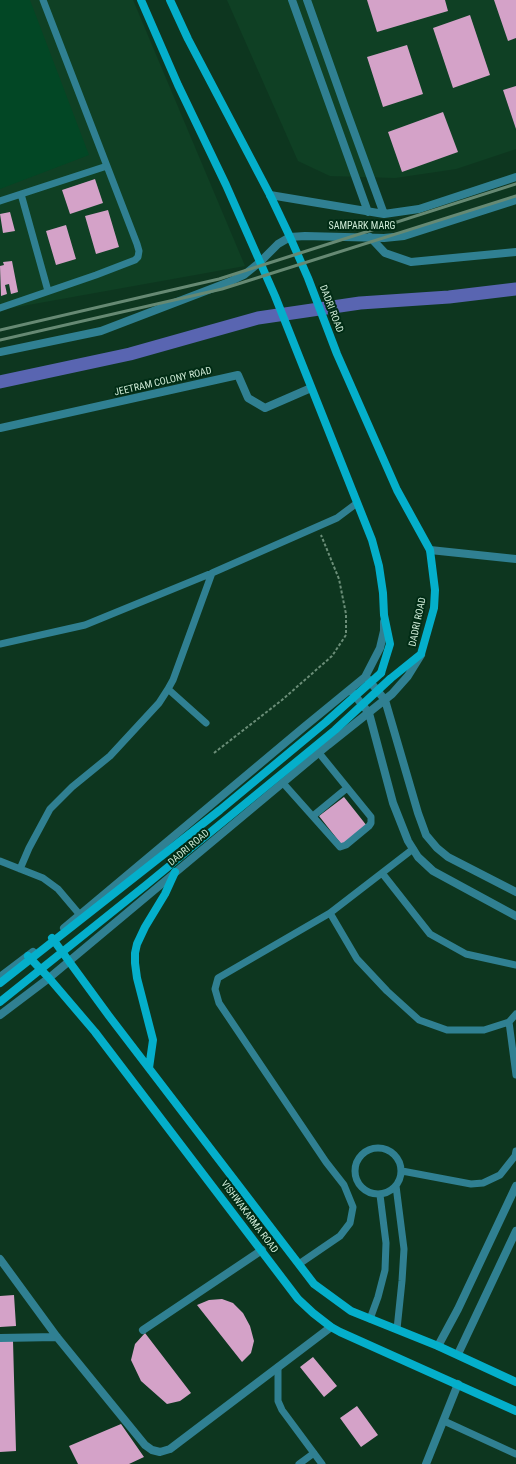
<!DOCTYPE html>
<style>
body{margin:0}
canvas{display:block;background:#0d361f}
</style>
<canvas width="516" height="1464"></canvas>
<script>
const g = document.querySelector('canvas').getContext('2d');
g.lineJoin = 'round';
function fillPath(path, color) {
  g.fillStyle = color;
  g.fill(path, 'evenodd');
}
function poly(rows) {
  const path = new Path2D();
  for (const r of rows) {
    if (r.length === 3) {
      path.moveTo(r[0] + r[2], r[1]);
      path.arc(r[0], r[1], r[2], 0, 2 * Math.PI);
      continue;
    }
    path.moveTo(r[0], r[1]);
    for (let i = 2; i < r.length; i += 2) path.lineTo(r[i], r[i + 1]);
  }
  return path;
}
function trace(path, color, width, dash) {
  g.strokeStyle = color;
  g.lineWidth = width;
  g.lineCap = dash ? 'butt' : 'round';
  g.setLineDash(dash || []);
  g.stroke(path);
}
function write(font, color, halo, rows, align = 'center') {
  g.font = font + ' "Roboto Condensed",sans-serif';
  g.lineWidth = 4;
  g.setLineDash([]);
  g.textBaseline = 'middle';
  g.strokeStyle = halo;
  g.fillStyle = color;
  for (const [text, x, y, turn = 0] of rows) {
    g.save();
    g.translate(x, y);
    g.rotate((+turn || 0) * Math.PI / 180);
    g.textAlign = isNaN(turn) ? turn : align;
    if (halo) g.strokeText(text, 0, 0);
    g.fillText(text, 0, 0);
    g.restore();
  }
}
fillPath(poly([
 [0,0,133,0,245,266,0,310],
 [227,0,516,0,516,149,456,169,395,178,330,176,298,161]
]), '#0f4024');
fillPath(poly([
 [0,0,30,0,89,155,0,189]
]), '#024725');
trace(poly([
 [0,382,130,354,258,318,360,303,449,297,516,289]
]), '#5965b1', 13);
fillPath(poly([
 [367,0,445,0,448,11,377,32],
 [494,0,516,0,516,38,508,41],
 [470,15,490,75,453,88,433,28],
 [407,45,423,94,383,107,367,57],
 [516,86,516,129,503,90],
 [443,112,458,152,402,172,388,132],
 [95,179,103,203,70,214,62,190],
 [108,210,119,247,96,254,85,216],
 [10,212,15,231,3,233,0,214],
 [66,225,76,259,56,265,46,231],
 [12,261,18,292,11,294,9,284,5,285,7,294,1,296,0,266,4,265,3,262],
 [344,797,367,826,342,845,319,816],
 [14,1295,16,1326,0,1327,0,1296],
 [222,1299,233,1303,243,1313,250,1326,254,1341,251,1353,242,1362,197,1305,209,1300],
 [145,1333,191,1393,180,1401,167,1404,141,1381,131,1360,135,1344],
 [0,1341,13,1341,16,1451,0,1452],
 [313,1357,337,1386,324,1397,300,1367],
 [357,1406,378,1435,361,1447,340,1418],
 [121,1424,144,1457,129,1464,78,1464,69,1446]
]), '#d4a2c8');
trace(poly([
 [214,753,282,700,332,656,346,635,346,614,339,579,321,535]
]), '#6b8e78', 2, [3, 2]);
trace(poly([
 [21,194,48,291],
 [0,201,107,166],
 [0,308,96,275,135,260,138,257,139,251,137,244,43,0],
 [0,644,85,625,212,573,337,518,357,503],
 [168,689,206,723],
 [283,783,340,847,346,845,369,826,371,823,371,817,319,753],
 [313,816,347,788],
 [0,861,43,878,58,889,80,915],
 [20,869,29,848,50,809,72,787,110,756,159,703,168,689,173,680,212,573],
 [382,873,430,934,466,954,516,965],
 [330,913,413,849],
 [509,1022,516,1075],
 [378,1171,23],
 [402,1171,471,1184,483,1183,500,1175,515,1156,516,1151],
 [396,1186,404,1249,402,1281,397,1329],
 [299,1264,340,1236,350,1223,353,1207,344,1185,326,1162,219,1003,215,989,218,978,330,913,357,959,387,991,419,1020,447,1030,484,1030,509,1022,516,1014],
 [370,1319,378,1297,385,1270,386,1243,380,1195],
 [278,1367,278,1401,282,1410,322,1464],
 [444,1421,516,1454],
 [299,1464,314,1453]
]), '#308092', 7);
trace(poly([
 [370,237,385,253,411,262,516,252],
 [430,550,516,559],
 [0,1259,57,1337,145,1445,152,1450,160,1452,170,1449,331,1327],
 [143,1330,262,1250],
 [0,1338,57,1337],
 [426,1464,458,1384]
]), '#308092', 8);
trace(poly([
 [292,0,368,212],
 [307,0,345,107,384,214],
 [270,195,384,214,419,209,516,177],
 [0,352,101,331,229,282,244,275,260,262,278,244,290,237,305,236,384,238,404,236,516,200],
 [0,428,238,375,248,398,265,408,311,388],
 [367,678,385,700,418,813,426,835,437,848,448,857,516,892],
 [352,692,369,713,393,803,408,841,418,857,433,871,516,916],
 [64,928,304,727,365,677,380,648,384,631,384,622],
 [0,977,33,952],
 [0,1015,49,978,328,745,392,694,408,676,421,655],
 [438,1346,458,1309,516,1186],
 [458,1354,516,1231]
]), '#308092', 8);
trace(poly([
 [141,0,178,85,226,185,275,296,372,540,379,566,383,593,384,615,390,644,381,673],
 [170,0,188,39,270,195,290,237,308,278,337,354,397,490,430,550,435,590,434,608,421,654,390,679],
 [52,938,109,1016,314,1284,351,1311,438,1346,516,1382],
 [28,956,49,978,95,1032,298,1299,313,1313,331,1327,340,1332,516,1411],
 [149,1068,153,1040,137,978,135,963,135,953,137,944,145,927,165,894,175,872]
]), '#04afcb', 8);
trace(poly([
 [0,330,219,279,516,184],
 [0,340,222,289,516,196]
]), '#668973', 3);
trace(poly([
 [0,983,220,810,326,722,381,673],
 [0,1002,146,885,335,730,390,679]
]), '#04afcb', 8);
write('10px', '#ceead6', '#012c15', [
 ["SAMPARK MARG",362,226],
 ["DADRI ROAD",331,309,69],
 ["JEETRAM COLONY ROAD",163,382,-13],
 ["DADRI ROAD",418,622,-78],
 ["DADRI ROAD",189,848,-40],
 ["VISHWAKARMA ROAD",249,1217,53]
]);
</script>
